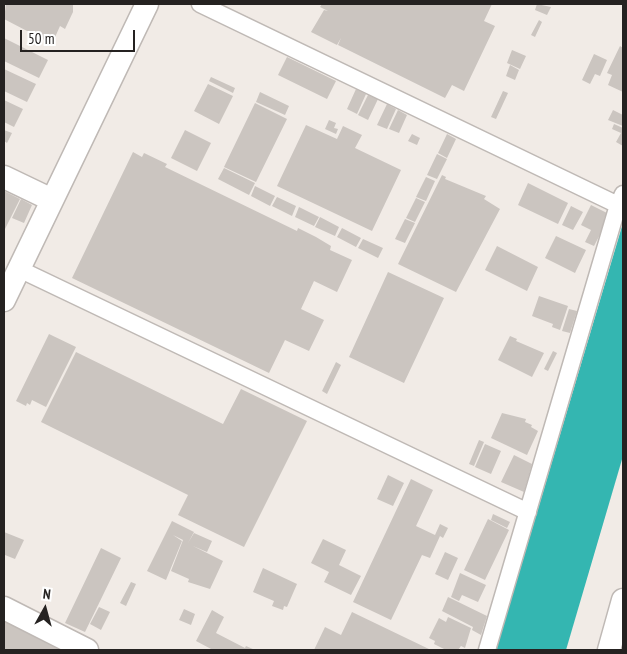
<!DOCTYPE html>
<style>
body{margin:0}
#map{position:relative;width:627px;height:654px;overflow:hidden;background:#f1ebe6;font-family:"PT Sans Narrow",sans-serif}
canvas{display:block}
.frame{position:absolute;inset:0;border:5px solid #252221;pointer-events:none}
.north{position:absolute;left:20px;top:584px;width:50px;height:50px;-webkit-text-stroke:4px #fff;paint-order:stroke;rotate:7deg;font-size:14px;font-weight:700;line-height:20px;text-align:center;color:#252221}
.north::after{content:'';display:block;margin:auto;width:18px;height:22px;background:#252221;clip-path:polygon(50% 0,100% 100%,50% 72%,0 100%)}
.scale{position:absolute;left:20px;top:30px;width:115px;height:22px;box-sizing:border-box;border:2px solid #252221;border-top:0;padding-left:6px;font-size:15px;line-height:18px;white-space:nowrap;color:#252221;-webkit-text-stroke:4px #fff;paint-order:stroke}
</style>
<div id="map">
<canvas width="627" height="654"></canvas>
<div class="frame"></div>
<div class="north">N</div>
<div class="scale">50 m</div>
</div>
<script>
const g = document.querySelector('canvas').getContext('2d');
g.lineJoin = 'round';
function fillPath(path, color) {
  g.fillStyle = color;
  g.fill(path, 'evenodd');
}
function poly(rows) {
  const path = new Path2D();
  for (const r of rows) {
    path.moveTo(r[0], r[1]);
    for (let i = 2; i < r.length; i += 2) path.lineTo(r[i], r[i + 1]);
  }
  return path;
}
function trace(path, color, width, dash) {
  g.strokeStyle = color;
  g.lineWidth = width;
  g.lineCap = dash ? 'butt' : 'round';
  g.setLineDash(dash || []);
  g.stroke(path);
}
fillPath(poly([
 [623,223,623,456,566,650,496,650]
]), '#34b6b1');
fillPath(poly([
 [6,4,73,4,73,12,65,29,60,26,52,44,4,19],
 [322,4,492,4,484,21,495,26,464,91,452,85,445,98,338,45,341,38,337,45,311,32,324,10,328,11,320,7],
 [537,4,551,7,547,15,535,10],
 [539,20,542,22,535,37,531,35],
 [4,38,48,60,39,78,4,61],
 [620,46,623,48,623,92,608,85,612,75,607,73],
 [512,50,526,56,520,69,507,63],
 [594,54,607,60,600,76,595,74,590,84,582,80],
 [287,57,336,81,327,99,278,75],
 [510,65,519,70,515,80,506,76],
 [4,69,36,84,27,102,4,91],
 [211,77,235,88,233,93,209,81],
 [208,84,233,96,219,124,194,111],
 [356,89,366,94,357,114,347,109],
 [503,91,508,93,496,119,491,117],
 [260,92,289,106,285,115,256,102],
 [368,95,378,99,368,120,358,115],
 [4,100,23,109,14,127,4,122],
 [255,103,287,119,256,182,224,167],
 [387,104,396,109,387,129,377,125],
 [398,110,407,115,399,133,389,129],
 [613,110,623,115,623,126,608,120],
 [329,120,336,123,334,128,338,129,336,134,325,129],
 [614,124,623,128,623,146,616,142,621,133,612,129],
 [306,125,337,139,343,126,362,135,355,148,401,170,372,231,277,186],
 [4,130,12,133,7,143,4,141],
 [185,130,211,143,197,171,171,158],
 [412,134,420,138,417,145,408,141],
 [447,134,456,139,447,158,438,153],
 [133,152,142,157,144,153,167,164,165,167,297,231,298,228,316,237,331,246,330,250,352,260,337,292,314,281,301,309,324,320,309,351,285,340,269,373,72,278],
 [437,154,447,159,437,179,427,175],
 [224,168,255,183,249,195,218,179],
 [442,175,446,177,445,179,486,196,484,199,500,209,456,292,398,264],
 [426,177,435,181,426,201,416,197],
 [528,183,568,203,558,224,518,205],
 [255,186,275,196,270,206,251,196],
 [4,191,20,199,4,231],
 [277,197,296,206,292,216,272,206],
 [416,198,425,202,415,222,406,218],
 [21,199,32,205,24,223,12,218],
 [591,205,607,213,604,219,607,221,594,246,585,242,591,230,581,225],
 [571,206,583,212,573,230,562,225],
 [299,207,319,217,314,226,295,217],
 [320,217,339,227,335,236,315,227],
 [405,219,415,223,405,243,395,239],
 [342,228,361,238,356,247,337,237],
 [556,236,586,250,575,273,545,258],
 [363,239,383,248,378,258,358,248],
 [497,246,538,267,527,291,485,270],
 [388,272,444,298,404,383,349,357],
 [539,296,568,306,560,330,552,327,553,324,532,316],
 [569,309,577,311,570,333,562,331],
 [49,334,76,347,46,407,32,400,30,405,27,403,26,406,16,401],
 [510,336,517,339,516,341,544,353,532,377,498,360],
 [553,351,557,353,548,371,544,369],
 [76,352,223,424,241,389,307,421,244,547,178,515,188,495,41,422],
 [336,362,341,365,327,394,322,391],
 [502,413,526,419,525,422,532,425,531,427,538,431,527,455,491,438],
 [479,440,484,442,474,466,469,464],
 [485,444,501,451,491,474,475,467],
 [514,455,532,464,524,492,501,482],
 [388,475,404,483,393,506,377,499],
 [411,479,433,490,416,526,435,535,440,524,448,528,443,538,440,536,430,558,422,555,391,620,353,602],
 [493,514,510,522,507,528,491,520],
 [488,519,509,530,485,580,464,570],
 [172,521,194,532,188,543,194,533,212,541,207,552,193,546,223,561,210,589,188,582,189,579,171,571,183,540,173,535,182,541,166,580,147,571],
 [4,532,24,540,15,559,5,555,4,558],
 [323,539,346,550,339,565,361,576,351,595,324,582,329,572,311,563],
 [101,548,121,558,85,632,65,623],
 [445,552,458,558,448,580,435,574],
 [263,568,297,584,287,607,284,606,283,610,272,606,274,601,253,592],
 [460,573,486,585,478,602,462,595,459,601,451,597],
 [131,582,136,584,126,606,120,603],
 [448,597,487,616,481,635,472,630,473,627,442,611],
 [99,607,110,612,101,630,90,624],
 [184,609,195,614,191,625,179,620],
 [212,610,224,617,216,633,245,648,246,646,255,650,213,650,196,641],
 [352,612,431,650,314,650,325,627,341,635],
 [448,617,471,628,465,648,461,646,458,650,446,650,434,644,435,641,429,638,439,618,446,622],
 [4,618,59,646,57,650,4,650]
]), '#cbc5c0');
const street = poly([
 [200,4,618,205],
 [19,269,528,512],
 [487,650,618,205,623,194]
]);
const secondary = poly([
 [4,177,52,200],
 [4,300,147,4],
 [4,608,87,650],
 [609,650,623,600]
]);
trace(street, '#bfb9b5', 19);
trace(secondary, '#bfb9b5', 25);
trace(street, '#fff', 16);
trace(secondary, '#fff', 22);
</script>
